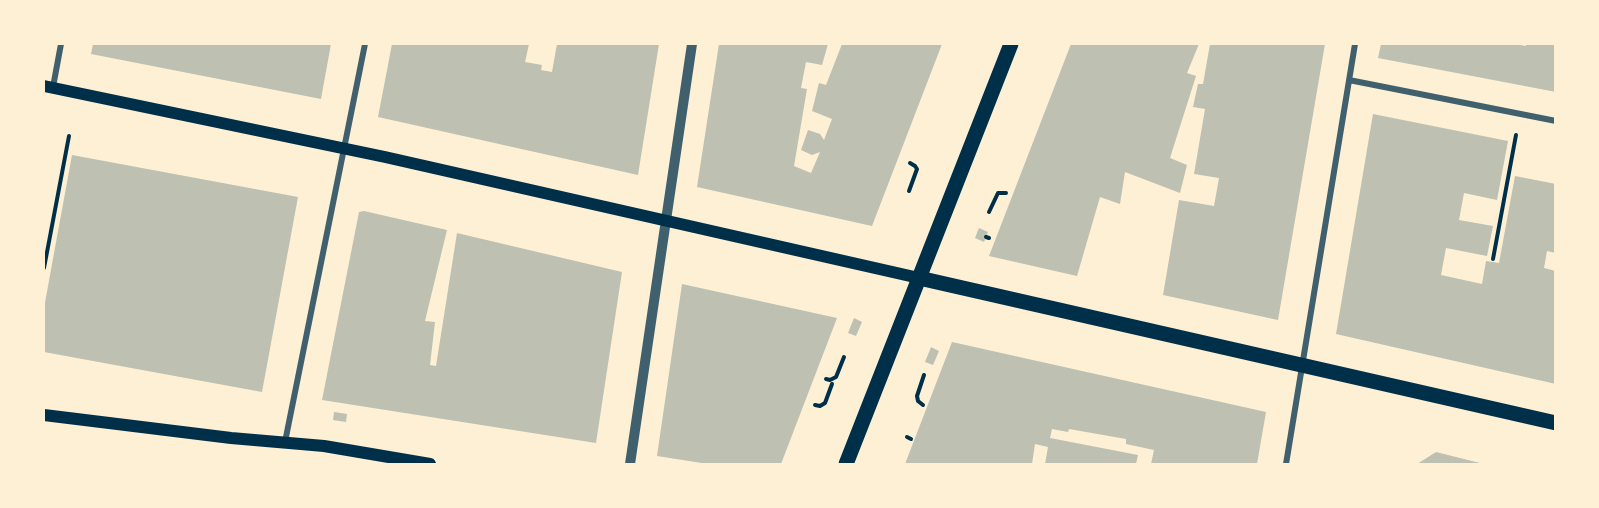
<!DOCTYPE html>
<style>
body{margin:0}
#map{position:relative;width:1599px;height:508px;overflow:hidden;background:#fdf0d5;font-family:"Varela Round",sans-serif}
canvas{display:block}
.frame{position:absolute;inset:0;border:45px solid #fdf0d5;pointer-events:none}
</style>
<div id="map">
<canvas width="1599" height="508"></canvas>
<div class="frame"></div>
</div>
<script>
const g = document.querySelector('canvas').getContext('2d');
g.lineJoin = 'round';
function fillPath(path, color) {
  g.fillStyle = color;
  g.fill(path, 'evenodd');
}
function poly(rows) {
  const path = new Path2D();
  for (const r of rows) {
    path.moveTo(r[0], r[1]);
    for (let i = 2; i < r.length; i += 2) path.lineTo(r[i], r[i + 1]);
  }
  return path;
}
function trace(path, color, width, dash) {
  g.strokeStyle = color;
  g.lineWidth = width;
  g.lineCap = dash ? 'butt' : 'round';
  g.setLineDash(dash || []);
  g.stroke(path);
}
fillPath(poly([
 [93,44,331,44,321,99,91,54],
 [392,44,529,44,525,62,542,65,541,70,552,72,557,44,659,44,638,175,378,117],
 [719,44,828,44,822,65,806,62,801,88,807,89,794,166,811,173,820,152,812,155,801,150,808,130,820,134,824,140,832,119,812,111,819,83,826,85,842,44,942,44,872,226,697,187],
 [1071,44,1199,44,1187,73,1196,76,1170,158,1187,165,1180,193,1125,172,1120,204,1100,197,1077,276,989,256],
 [1210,44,1325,44,1278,320,1163,295,1179,200,1214,206,1219,178,1194,174,1205,109,1193,107,1198,84,1203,84],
 [1381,44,1515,44,1526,46,1526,44,1556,44,1556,92,1378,58],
 [1373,114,1508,141,1497,200,1464,193,1459,220,1493,226,1487,256,1446,248,1441,275,1482,284,1486,261,1499,263,1515,176,1556,184,1556,253,1547,251,1544,268,1556,271,1556,384,1336,334],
 [72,155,298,197,262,392,44,352,44,308],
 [364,211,447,230,425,321,435,322,430,365,436,366,457,233,622,272,596,443,322,400,359,212],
 [979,228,988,232,984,242,975,238],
 [682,284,837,318,781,464,708,464,657,456],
 [854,318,862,322,856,336,848,333],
 [952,342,1266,412,1257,464,1151,464,1154,450,1126,444,1126,439,1069,429,1068,432,1052,429,1050,438,1138,455,1136,464,1045,464,1048,447,1035,444,1032,464,905,464],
 [931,347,939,351,933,365,925,362],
 [334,412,347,414,346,422,333,420],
 [1436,452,1484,464,1417,464]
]), '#bec0b2');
trace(poly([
 [909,191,917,169,915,166,910,163],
 [989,212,998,193,1006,193],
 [986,237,989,238],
 [1493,259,1516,135],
 [44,268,69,136],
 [826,379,830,380,836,377,844,357],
 [815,405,820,406,825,403,832,384],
 [923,405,918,401,917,396,924,375],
 [907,437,911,439]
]), '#003049', 4);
trace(poly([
 [1349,80,1556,121],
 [53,87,61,44],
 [285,442,365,44],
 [1286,464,1355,44]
]), '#3f606c', 6);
trace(poly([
 [630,464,692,44]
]), '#3f606c', 10);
trace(poly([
 [44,86,385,157,919,278],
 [44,415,231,438,324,446,430,464]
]), '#003049', 12);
trace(poly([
 [919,278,1556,423],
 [846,464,1011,44]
]), '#003049', 15);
</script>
